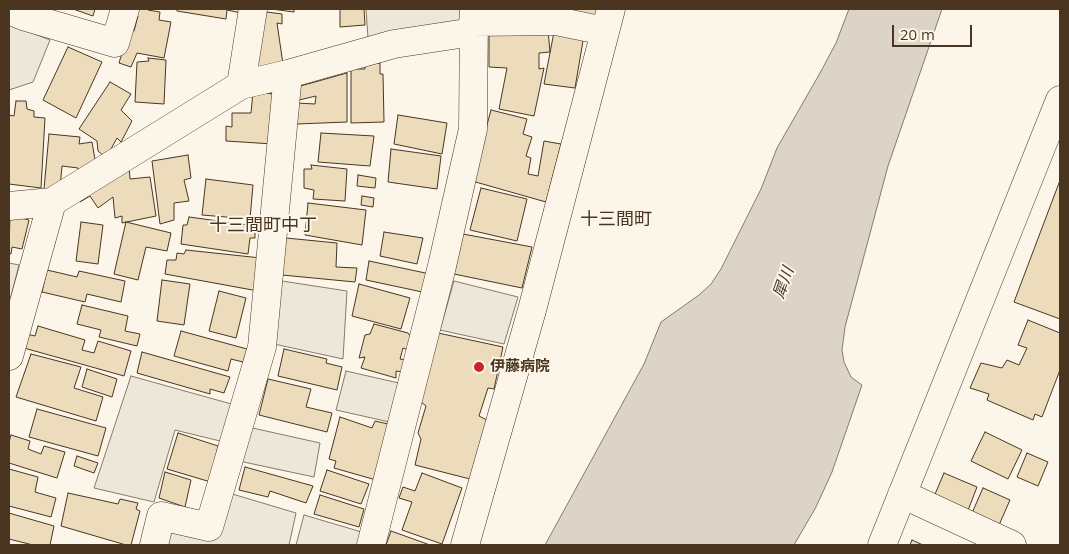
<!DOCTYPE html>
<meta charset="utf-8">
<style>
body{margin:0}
#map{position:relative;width:1069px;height:554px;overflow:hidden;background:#fbf6e9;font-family:"Open Sans",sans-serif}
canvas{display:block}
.frame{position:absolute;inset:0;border:10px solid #4a3520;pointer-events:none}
.scale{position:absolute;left:892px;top:25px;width:80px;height:22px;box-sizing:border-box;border:2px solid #4a3520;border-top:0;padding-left:6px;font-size:15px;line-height:18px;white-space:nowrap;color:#4a3520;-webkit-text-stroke:4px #fbf6e9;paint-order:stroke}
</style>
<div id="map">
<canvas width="1069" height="554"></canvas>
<div class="frame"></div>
<div class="scale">20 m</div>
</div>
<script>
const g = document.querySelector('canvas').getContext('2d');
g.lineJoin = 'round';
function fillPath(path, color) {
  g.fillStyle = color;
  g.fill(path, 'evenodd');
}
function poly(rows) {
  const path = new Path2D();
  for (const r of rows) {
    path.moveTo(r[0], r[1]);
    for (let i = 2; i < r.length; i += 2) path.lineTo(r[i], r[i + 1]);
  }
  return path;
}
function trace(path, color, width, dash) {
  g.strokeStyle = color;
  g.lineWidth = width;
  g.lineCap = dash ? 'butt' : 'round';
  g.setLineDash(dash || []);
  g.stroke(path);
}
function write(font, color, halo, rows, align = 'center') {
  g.font = font + ' "Open Sans","Noto Sans JP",sans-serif';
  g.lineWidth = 4;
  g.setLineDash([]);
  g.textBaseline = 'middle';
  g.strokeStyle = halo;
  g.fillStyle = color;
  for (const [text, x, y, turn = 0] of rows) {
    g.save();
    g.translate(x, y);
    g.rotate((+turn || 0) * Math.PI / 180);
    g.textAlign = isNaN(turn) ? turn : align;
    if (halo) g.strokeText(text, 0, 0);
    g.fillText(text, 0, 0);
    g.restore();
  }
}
const parking = poly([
 [366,9,463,9,464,24,368,38,366,9],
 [9,24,50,40,33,82,9,90,9,24],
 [9,263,19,265,9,304,9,263],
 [282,281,347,291,343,359,274,344,282,281],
 [454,281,518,297,504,344,440,330,454,281],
 [346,371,403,384,394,423,336,410,346,371],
 [131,376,235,405,224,442,175,430,154,502,94,488,131,376],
 [248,427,320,443,314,477,239,461,248,427],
 [229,493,296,513,289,545,165,545,168,531,229,493],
 [304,515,365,533,361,545,296,545,304,515]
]);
fillPath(parking, '#ede7d9');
trace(parking, '#887966', 1);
const water = poly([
 [849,9,942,9,888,166,845,327,842,350,844,362,851,377,862,385,832,472,816,507,794,545,545,545,644,364,661,322,699,295,711,284,721,269,761,189,777,148,820,73,836,43,849,9]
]);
fillPath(water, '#dcd4c6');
trace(water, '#887966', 1);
const building = poly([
 [73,9,95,9,93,16,73,9],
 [135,9,148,9,148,10,160,12,159,20,171,22,164,58,137,53,131,67,119,63,129,30,134,31,138,16,133,17,135,9],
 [177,9,242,9,241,13,227,10,226,19,177,11,177,9],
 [271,9,294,9,294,12,271,9],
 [340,9,364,9,365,25,340,27,340,9],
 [555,9,599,9,596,18,555,9],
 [259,11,282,14,282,24,277,23,283,64,252,71,259,11],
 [548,30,550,52,539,53,539,69,544,68,534,116,499,109,507,68,489,67,489,31,548,30],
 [554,32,584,35,575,88,544,84,554,32],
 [68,47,102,62,76,118,43,100,68,47],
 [148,58,166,60,164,104,135,102,137,62,149,61,148,58],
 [365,63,380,63,380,74,383,74,384,122,351,123,351,69,365,69,365,63],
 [347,73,347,122,297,124,296,103,315,104,316,96,299,100,297,87,347,73],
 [110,82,131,94,121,110,132,121,121,142,117,138,106,158,98,151,97,141,79,129,110,82],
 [253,92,274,94,273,144,226,141,226,126,232,127,232,113,251,113,253,92],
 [16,101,26,101,27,109,34,111,34,117,45,118,41,188,9,184,9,115,14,116,16,101],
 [491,110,527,119,523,134,532,137,526,156,531,158,528,174,538,176,544,141,561,144,546,202,472,181,491,110],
 [398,115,447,123,442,154,394,144,398,115],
 [321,133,374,136,370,166,318,162,321,133],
 [49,134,80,137,79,144,92,142,96,165,81,174,78,168,62,166,60,188,56,190,44,189,49,134],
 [391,149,441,156,437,189,388,182,391,149],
 [188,155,191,178,184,180,189,201,174,203,174,220,160,224,152,161,188,155],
 [311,165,347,169,345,201,313,199,314,190,304,188,304,169,312,169,311,165],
 [129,166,130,179,150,177,156,216,122,223,122,216,115,218,113,197,98,208,90,196,80,202,78,196,129,166],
 [358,175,376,178,375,188,357,186,358,175],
 [206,179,253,185,250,219,202,215,206,179],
 [1059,183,1060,183,1060,319,1014,302,1059,183],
 [481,188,527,199,517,241,470,230,481,188],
 [362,196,374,198,373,207,361,205,362,196],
 [308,203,366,210,362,245,305,235,308,203],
 [10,215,29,220,22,249,12,247,11,254,9,253,10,215],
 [189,217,255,226,255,238,250,238,248,254,181,244,183,225,187,225,189,217],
 [81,222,103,225,98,264,76,261,81,222],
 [126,222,171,233,167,251,146,247,138,280,114,274,126,222],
 [384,232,423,238,417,264,380,256,384,232],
 [463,234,532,247,522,288,454,274,463,234],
 [286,238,337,243,336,267,357,268,355,282,282,275,286,238],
 [186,250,261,258,258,291,165,274,167,260,176,260,177,253,184,254,186,250],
 [369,261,430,274,427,293,366,280,369,261],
 [47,270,77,277,79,271,125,281,121,302,87,294,85,302,42,292,47,270],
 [162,280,190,284,184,325,157,321,162,280],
 [359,284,410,298,401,329,352,316,359,284],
 [219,291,246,298,236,338,209,331,219,291],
 [82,305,128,316,125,331,140,334,137,346,99,337,101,330,77,324,82,305],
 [1028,320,1060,333,1060,370,1042,417,1035,414,1033,420,987,400,989,394,970,388,981,363,1002,368,1007,360,1019,365,1027,348,1018,345,1028,320],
 [374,324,408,333,411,337,408,350,403,348,400,359,406,360,402,372,396,371,396,378,361,368,365,357,359,358,365,335,370,334,374,324],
 [38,326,85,340,82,350,94,353,98,341,131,351,124,376,24,348,27,334,35,336,38,326],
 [181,331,247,349,243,362,231,359,228,371,174,356,181,331],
 [438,333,503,347,494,389,488,388,479,416,487,420,470,479,415,465,421,439,418,433,426,406,420,401,438,333],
 [284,349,327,359,326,363,342,367,337,390,278,376,284,349],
 [142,352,230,377,224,393,210,389,210,394,137,373,142,352],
 [31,354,81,367,74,388,103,397,96,421,16,397,31,354],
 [87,369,117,379,112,397,82,387,87,369],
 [268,379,311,389,306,407,332,413,327,432,259,415,268,379],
 [37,409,106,428,98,456,29,437,37,409],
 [340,417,372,428,375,421,388,424,383,482,334,468,336,461,329,459,340,417],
 [985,432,1022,450,1008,479,971,461,985,432],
 [178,433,218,446,216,455,221,456,214,483,167,469,178,433],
 [11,435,30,441,28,449,41,454,44,446,65,452,57,478,9,463,9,442,11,435],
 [1027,453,1048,462,1038,486,1017,477,1027,453],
 [77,456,98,463,94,473,74,466,77,456],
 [245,467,313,486,306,503,270,491,268,497,239,490,245,467],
 [9,469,38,477,35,492,56,498,51,517,9,506,9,469],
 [327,470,369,484,361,504,320,491,327,470],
 [165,472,191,480,185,507,159,498,165,472],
 [422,473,462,488,442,544,402,530,412,502,399,498,403,487,415,491,422,473],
 [944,473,977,487,967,513,933,499,944,473],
 [983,488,1010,500,999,525,972,513,983,488],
 [68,493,118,504,120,499,138,503,136,509,140,511,131,545,126,545,61,526,68,493],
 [320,495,364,509,359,527,314,514,320,495],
 [9,513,54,526,50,545,33,545,9,539,9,513],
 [391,531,430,545,386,545,391,531],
 [912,540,923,545,910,545,912,540]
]);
fillPath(building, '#ecdcbc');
trace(building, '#4a3520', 1);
const minor = poly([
 [9,10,23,16,115,43,125,9],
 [473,22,556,21,605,31],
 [241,85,253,9],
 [9,206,52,202,241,85,288,74,394,44,473,32],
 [9,356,52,202],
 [902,494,1012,545],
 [154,545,161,516,209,527,262,347,288,74],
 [371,545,442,266,473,129,474,9],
 [465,545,532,310,611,9],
 [882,545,1060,100]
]);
trace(minor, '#4a3520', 29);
trace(minor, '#fbf6e9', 28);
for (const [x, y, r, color] of [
 [479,367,6,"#c62828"]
]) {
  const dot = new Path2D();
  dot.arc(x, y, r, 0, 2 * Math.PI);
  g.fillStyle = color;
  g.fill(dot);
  trace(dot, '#fbf6e9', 2);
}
write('bold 15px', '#4a3520', '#fbf6e9', [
 ["伊藤病院",490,367]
], 'left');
write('italic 16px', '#4a3520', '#fbf6e9', [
 ["犀川",784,283,-70]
]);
write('18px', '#4a3520', '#fbf6e9', [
 ["十三間町",616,220],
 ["十三間町中丁",263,226]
]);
</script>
